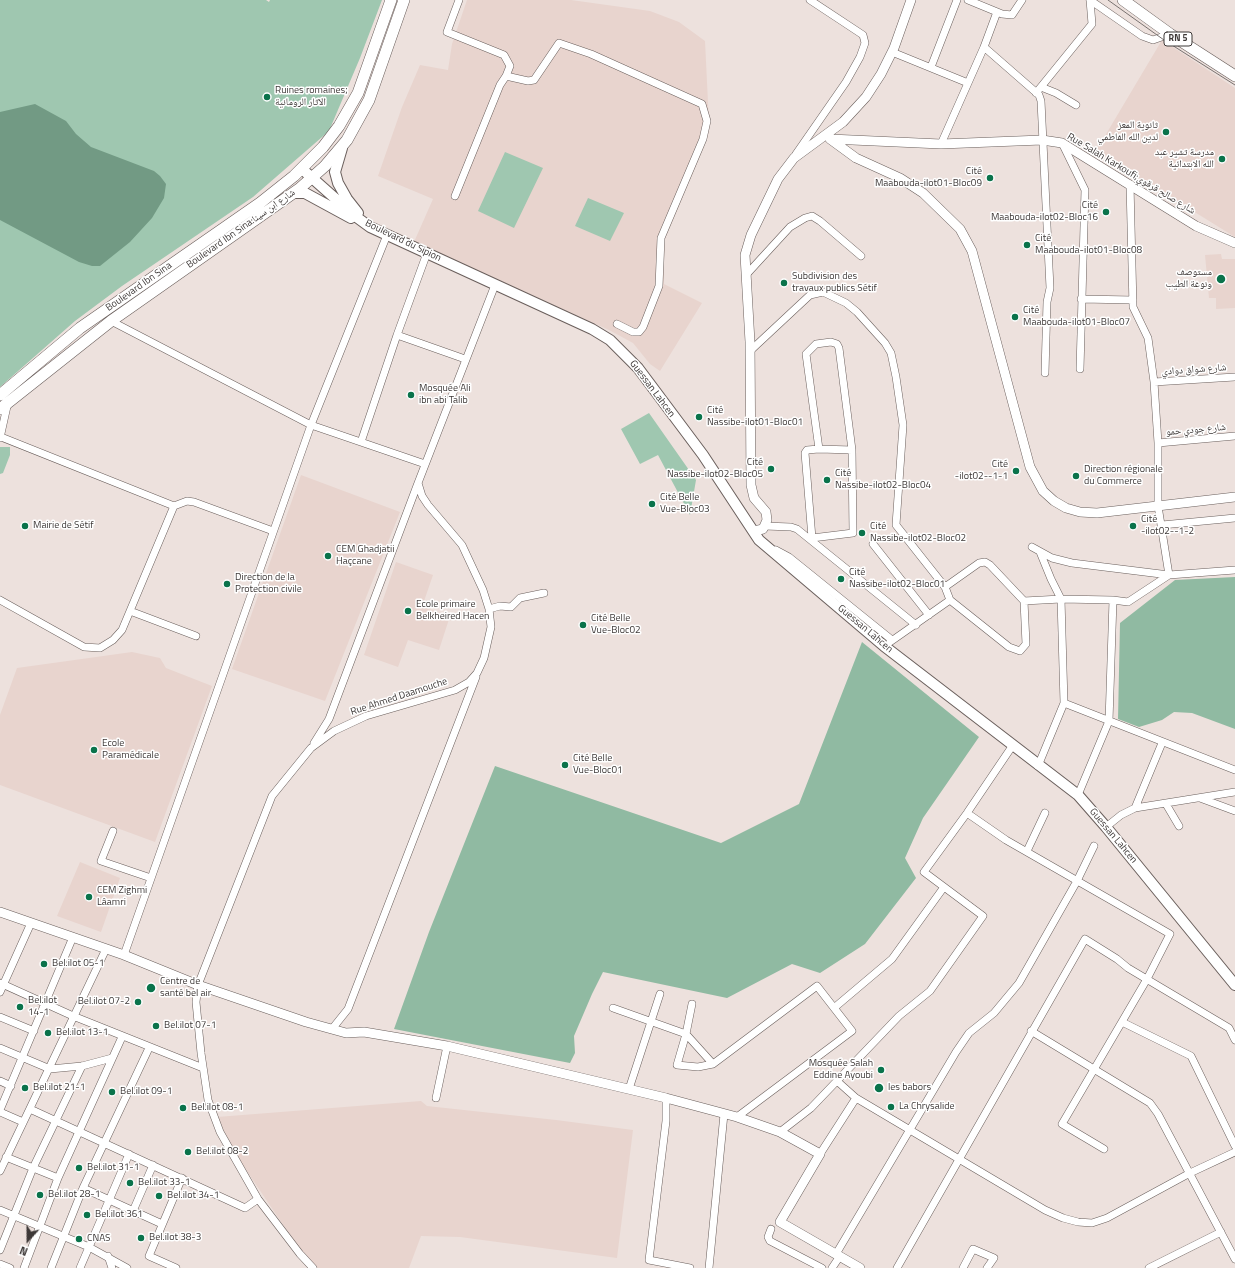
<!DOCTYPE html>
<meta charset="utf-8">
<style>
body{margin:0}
#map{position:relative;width:1235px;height:1268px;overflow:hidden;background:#ede1dd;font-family:"Titillium Web",sans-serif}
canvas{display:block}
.north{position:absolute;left:8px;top:1220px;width:40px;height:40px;-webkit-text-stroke:3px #fff;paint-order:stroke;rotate:201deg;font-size:11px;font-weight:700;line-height:16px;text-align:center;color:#3d3837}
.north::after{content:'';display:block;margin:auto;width:14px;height:18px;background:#3d3837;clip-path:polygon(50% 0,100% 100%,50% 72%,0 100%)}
</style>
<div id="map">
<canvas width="1235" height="1268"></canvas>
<div class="north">N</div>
</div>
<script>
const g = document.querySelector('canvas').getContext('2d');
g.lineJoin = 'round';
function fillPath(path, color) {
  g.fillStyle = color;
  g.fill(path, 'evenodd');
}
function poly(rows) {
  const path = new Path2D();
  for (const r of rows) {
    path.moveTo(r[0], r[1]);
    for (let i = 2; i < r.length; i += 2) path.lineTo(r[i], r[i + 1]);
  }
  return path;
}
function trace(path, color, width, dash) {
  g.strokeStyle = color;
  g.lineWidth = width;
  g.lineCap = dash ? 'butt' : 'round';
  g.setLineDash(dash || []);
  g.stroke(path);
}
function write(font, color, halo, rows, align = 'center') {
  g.font = font + ' "Titillium Web","Noto Naskh Arabic",sans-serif';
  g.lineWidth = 3;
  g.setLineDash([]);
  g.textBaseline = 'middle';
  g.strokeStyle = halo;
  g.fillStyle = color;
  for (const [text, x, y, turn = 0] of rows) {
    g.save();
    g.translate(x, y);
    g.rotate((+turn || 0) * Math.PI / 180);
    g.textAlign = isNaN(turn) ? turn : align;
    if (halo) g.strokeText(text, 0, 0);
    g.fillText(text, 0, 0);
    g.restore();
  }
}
fillPath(poly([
 [467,0,571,0,650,11,679,22,705,41,709,123,705,144,663,244,664,284,702,303,660,371,650,364,633,343,609,330,414,242,433,199,378,176,402,107,420,65,448,70,452,44],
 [1162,40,1235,88,1235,237,1096,151],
 [1221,254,1222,259,1235,259,1235,308,1216,309,1216,298,1209,298,1205,255],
 [301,475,400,512,325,701,232,669],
 [396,562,433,575,422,607,450,616,439,650,408,640,398,667,364,655],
 [132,652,160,658,166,668,212,686,155,842,0,785,0,715,17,668],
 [80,862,120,878,101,932,57,916],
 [421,1101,427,1106,556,1120,633,1130,617,1258,460,1237,421,1236,409,1268,318,1268,298,1247,236,1155,217,1117]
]), '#e8d4ce');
fillPath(poly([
 [0,0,266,0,269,2,270,0,382,0,360,58,329,131,253,197,122,286,75,321,0,387],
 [505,152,543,168,514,228,478,211],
 [588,198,624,213,610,241,575,226],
 [649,413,696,480,690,515,658,455,640,464,621,429],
 [0,447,10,447,10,455,3,473,0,474]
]), '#9fc7b0');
fillPath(poly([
 [1235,577,1235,729,1192,713,1174,712,1162,720,1139,727,1118,719,1120,623,1175,580],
 [862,642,979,737,923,818,905,858,916,878,865,944,820,973,792,964,727,998,603,972,592,994,574,1036,575,1053,570,1063,394,1029,429,932,495,766,721,843,799,804]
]), '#90baa2');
fillPath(poly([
 [35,104,66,121,76,134,91,147,154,171,160,176,166,184,164,198,152,218,130,242,100,266,92,266,79,262,0,220,0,112]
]), '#729a84');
const minor = poly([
 [459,0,447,32,504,55,510,66,506,76,528,81,534,80,559,43,591,54,702,104,707,121,703,139,661,238,659,286,643,327,639,332,633,332,617,324],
 [968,0,1002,14,1012,15,1022,0],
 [1090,0,1142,36,1153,40,1170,34],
 [984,47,997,12],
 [892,52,968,83],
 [931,67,957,0],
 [1041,87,1056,93,1076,105],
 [1036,93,1092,24,1090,0],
 [941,144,984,47,1039,95,1041,101,1050,288,1047,302,1045,373],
 [1063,145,1085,190,1080,369],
 [796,154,846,82,860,57,865,43,863,35,810,0],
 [455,196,500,85,506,76],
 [746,275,790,227,805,218,812,216,820,221,861,256],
 [1081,299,1133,300],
 [111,321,311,425,425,464],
 [397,335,465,359],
 [750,351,810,295,823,292,846,303,857,312,885,343,891,353,896,377,903,425,896,525,945,587,950,600,1009,647,1020,651,1026,644,1024,601,990,565,985,562,979,563,945,587],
 [1154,382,1235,377],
 [1,437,174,506],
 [0,438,8,402],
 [361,442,397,335,427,253],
 [1158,443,1235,436],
 [819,449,806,354,816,344,831,342,837,344,839,348,852,450,853,533,812,538,805,453,807,450,819,449,852,450],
 [1162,525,1235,518],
 [765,526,791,527,797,529,916,625],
 [873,544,929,615],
 [1032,547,1052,558,1072,563,1169,575,1158,506,1158,443,1154,382,1148,338,1133,307,1130,184],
 [776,550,789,557,892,640],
 [0,600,84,647,100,648,113,640,122,630,174,506,187,501,194,502,273,531],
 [1024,601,1061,599,1051,579,1040,552],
 [489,609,500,606,511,607,520,598,544,593],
 [130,611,196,636],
 [890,642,950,600],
 [1064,703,1235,770],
 [314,743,329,719,418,483],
 [1038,766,1064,703,1061,599,1113,600],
 [1078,795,1109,721,1113,600,1128,602,1169,575,1235,570],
 [1200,798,1235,811],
 [1166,804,1179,826],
 [1135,808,1162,743],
 [967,813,1006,840,1170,934,1147,979,1062,1124,1104,1149],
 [1106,827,1121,815,1135,808,1235,792],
 [113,831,101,861,151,878],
 [1027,851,1045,813],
 [124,955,311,425,387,235],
 [0,983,73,1016,203,1068],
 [0,992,31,923],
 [692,1004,686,1034,677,1065,698,1067,713,1064,817,986,852,1031,737,1117],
 [613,1008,686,1034,713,1064],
 [834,1008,892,959,944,887],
 [0,1017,34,1031],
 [1122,1022,1191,1056,1235,1146],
 [332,1029,348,1009,476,677],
 [1031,1031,1150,1103,1158,1114,1235,1259],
 [0,1048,50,1069,82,1066,112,1058],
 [0,1081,11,1086],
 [837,1081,856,1098,1045,1210,1063,1218,1078,1222,1092,1223,1107,1218,1190,1173,1235,1152],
 [629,1089,660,994],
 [436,1098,447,1046],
 [666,1098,666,1121,649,1260,690,1268],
 [30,1109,245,1208,258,1199],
 [0,1110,73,937],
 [0,1112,23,1122],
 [780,1132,811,1108,899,1016,930,991,983,916,924,872,967,813,1013,745],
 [820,1154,856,1098],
 [6,1157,58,1178],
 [0,1171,106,949],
 [83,1188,162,1224],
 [0,1210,89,1247,127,1268],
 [133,1211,153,1165],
 [771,1229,768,1237,770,1241,822,1268],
 [0,1250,33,1168,82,1066],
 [836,1254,956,1052,969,1033,994,1013,1019,983,1077,881,1094,846],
 [108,1256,112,1268],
 [0,1264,10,1268],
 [24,1268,58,1178,122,1037],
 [51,1268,83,1188,149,1048],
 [80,1268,129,1154],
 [176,1268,149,1256,182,1178],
 [313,1268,300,1254,258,1199,220,1132,208,1100,201,1053,196,1002,198,985,272,796,311,748,334,731,366,716,455,690,469,682,477,673,484,658,491,627,489,609,483,590,462,545,428,505,422,496,418,483,495,285],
 [709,1268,724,1114],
 [832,1268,840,1256],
 [897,1268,1085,939,1117,959,1128,968,1229,1028,1235,1040],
 [963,1268,973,1249,994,1258,987,1268],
 [1149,1268,1221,1232]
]);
const tertiary = poly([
 [830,139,856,158,900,178,923,193,960,229,972,251,1030,467,1043,491,1054,501,1066,508,1080,512,1097,513,1235,497],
 [830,139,941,144,1042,140,1062,143,1196,226,1235,243],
 [754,531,763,529,767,520,766,512,754,498,751,485,750,342,745,255,751,235,778,179,794,158,843,122,866,97,881,74,894,48,911,0],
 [0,912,124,955,198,985,306,1022,346,1033,364,1032,447,1046,666,1098,737,1117,780,1132,820,1154,780,1222,860,1268]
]);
const secondary = poly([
 [342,148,335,172,338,183,347,199,358,213],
 [302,169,355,216,370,227,592,329,610,340,638,368,703,455,759,540,884,646,1078,795,1106,827,1235,985],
 [294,193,305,193,351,218]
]);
const primary = poly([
 [1123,0,1170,34,1235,76],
 [0,395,80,328,260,203,294,176,323,147,339,126,358,93,391,0],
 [0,409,111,321,299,189,325,166,347,140,369,100,404,0]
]);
trace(minor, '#6a5f5c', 8);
trace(tertiary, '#6a5f5c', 10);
trace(secondary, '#6a5f5c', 12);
trace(primary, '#6a5f5c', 12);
trace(minor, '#fff', 7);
trace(tertiary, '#fff', 9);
trace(secondary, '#fff', 10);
trace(primary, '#fff', 11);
trace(poly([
 [1108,0,1164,40,1235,85]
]), '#797270', 1);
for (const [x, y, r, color] of [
 [267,97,4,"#0a734b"],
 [1166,132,4,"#0a734b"],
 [1222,159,4,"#0a734b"],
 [990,178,4,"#0a734b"],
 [1106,212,4,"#0a734b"],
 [1027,245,4,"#0a734b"],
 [1221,279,5,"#0a734b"],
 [784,283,4,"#0a734b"],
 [1015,317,4,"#0a734b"],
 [411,395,4,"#0a734b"],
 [699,417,4,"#0a734b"],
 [771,469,4,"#0a734b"],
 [1016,471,4,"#0a734b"],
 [1076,476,4,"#0a734b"],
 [827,480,4,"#0a734b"],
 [652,504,4,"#0a734b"],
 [25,526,4,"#0a734b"],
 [1133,526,4,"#0a734b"],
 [862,533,4,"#0a734b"],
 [328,556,4,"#0a734b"],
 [841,579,4,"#0a734b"],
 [227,584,4,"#0a734b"],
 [408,611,4,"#0a734b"],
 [583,625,4,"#0a734b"],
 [94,750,4,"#0a734b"],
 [565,765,4,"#0a734b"],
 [89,897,4,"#0a734b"],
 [44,964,4,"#0a734b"],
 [151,988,5,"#0a734b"],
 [138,1002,4,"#0a734b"],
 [20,1007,4,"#0a734b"],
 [156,1026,4,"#0a734b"],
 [48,1033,4,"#0a734b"],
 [881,1070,4,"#0a734b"],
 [25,1088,4,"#0a734b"],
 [879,1088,5,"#0a734b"],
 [112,1092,4,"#0a734b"],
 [891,1107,4,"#0a734b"],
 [183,1108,4,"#0a734b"],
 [188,1152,4,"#0a734b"],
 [79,1168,4,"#0a734b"],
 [130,1183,4,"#0a734b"],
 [40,1195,4,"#0a734b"],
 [159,1196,4,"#0a734b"],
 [87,1215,4,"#0a734b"],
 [141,1238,4,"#0a734b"],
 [79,1239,4,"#0a734b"]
]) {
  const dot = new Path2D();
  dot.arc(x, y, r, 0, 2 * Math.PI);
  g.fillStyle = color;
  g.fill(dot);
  trace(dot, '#fff', 1.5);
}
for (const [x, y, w] of [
 [1178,39,28]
]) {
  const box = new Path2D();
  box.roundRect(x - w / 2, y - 7, w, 14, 3);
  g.fillStyle = '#fff';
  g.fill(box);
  trace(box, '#3d3837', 1);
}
write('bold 9px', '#3d3837', null, [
 ["RN 5",1178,39]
]);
write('10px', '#3d3837', '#fff', [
 ["Ruines romaines;",275,91],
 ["الآثار الرومانية",275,103],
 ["ثانوية المعز",1158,126,"right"],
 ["لدين الله الفاطمي",1158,138,"right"],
 ["مدرسة تشير عبد",1214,153,"right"],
 ["الله الابتدائية",1214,165,"right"],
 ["Cité",982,172,"right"],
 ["Maabouda-ilot01-Bloc09",982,184,"right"],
 ["Cité",1098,206,"right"],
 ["Maabouda-ilot02-Bloc16",1098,218,"right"],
 ["Cité",1035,239],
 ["Maabouda-ilot01-Bloc08",1035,251],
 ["مستوصف",1212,273,"right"],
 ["ونوغة الطيب",1212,285,"right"],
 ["Subdivision des",792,277],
 ["travaux publics Sétif",792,289],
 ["Cité",1023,311],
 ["Maabouda-ilot01-Bloc07",1023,323],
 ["Mosquée Ali",419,389],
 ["ibn abi Talib",419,401],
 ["Cité",707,411],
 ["Nassibe-ilot01-Bloc01",707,423],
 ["Cité",763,463,"right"],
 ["Nassibe-ilot02-Bloc05",763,475,"right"],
 ["Cité",1008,465,"right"],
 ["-ilot02--1-1",1008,477,"right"],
 ["Direction régionale",1084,470],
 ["du Commerce",1084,482],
 ["Cité",835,474],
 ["Nassibe-ilot02-Bloc04",835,486],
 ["Cité Belle",660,498],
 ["Vue-Bloc03",660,510],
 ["Cité",1141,520],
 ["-ilot02--1-2",1141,532],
 ["Mairie de Sétif",33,526],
 ["Cité",870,527],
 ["Nassibe-ilot02-Bloc02",870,539],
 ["CEM Ghadjatii",336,550],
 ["Haçcane",336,562],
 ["Cité",849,573],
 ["Nassibe-ilot02-Bloc01",849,585],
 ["Direction de la",235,578],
 ["Protection civile",235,590],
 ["Ecole primaire",416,605],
 ["Belkheired Hacen",416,617],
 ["Cité Belle",591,619],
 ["Vue-Bloc02",591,631],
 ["Ecole",102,744],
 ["Paramédicale",102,756],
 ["Cité Belle",573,759],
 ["Vue-Bloc01",573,771],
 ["CEM Zighmi",97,891],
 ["Lâamri",97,903],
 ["Bel.ilot 05-1",52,964],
 ["Centre de",160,982],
 ["santé bel air",160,994],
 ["Bel.ilot",28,1001],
 ["14-1",28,1013],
 ["Bel.ilot 07-2",130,1002,"right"],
 ["Bel.ilot 07-1",164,1026],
 ["Bel.ilot 13-1",56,1033],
 ["Mosquée Salah",873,1064,"right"],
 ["Eddine Ayoubi",873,1076,"right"],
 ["Bel.ilot 21-1",33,1088],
 ["les babors",888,1088],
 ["Bel.ilot 09-1",120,1092],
 ["La Chrysalide",899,1107],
 ["Bel.ilot 08-1",191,1108],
 ["Bel.ilot 08-2",196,1152],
 ["Bel.ilot 31-1",87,1168],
 ["Bel.ilot 33-1",138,1183],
 ["Bel.ilot 28-1",48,1195],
 ["Bel.ilot 34-1",167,1196],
 ["Bel.ilot 361",95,1215],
 ["Bel.ilot 38-3",149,1238],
 ["CNAS",87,1239]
], 'left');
write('10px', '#3d3837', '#fff', [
 ["Rue Salah Karkoufi;شارع صالح قرقوي",1131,174,31],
 ["Boulevard Ibn Sina:شارع ابن سينا",241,229,-35],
 ["Boulevard du Sipion",403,241,26],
 ["Boulevard Ibn Sina",139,287,-35],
 ["شارع شواق دوادي",1194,370,-4],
 ["Guessan Lahcen",652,389,53],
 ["شارع جودي حمو",1196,430,-5],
 ["Guessan Lahcen",865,629,40],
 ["Rue Ahmed Daamouche",399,697,-18],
 ["Guessan Lahcen",1113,836,50]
]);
</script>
